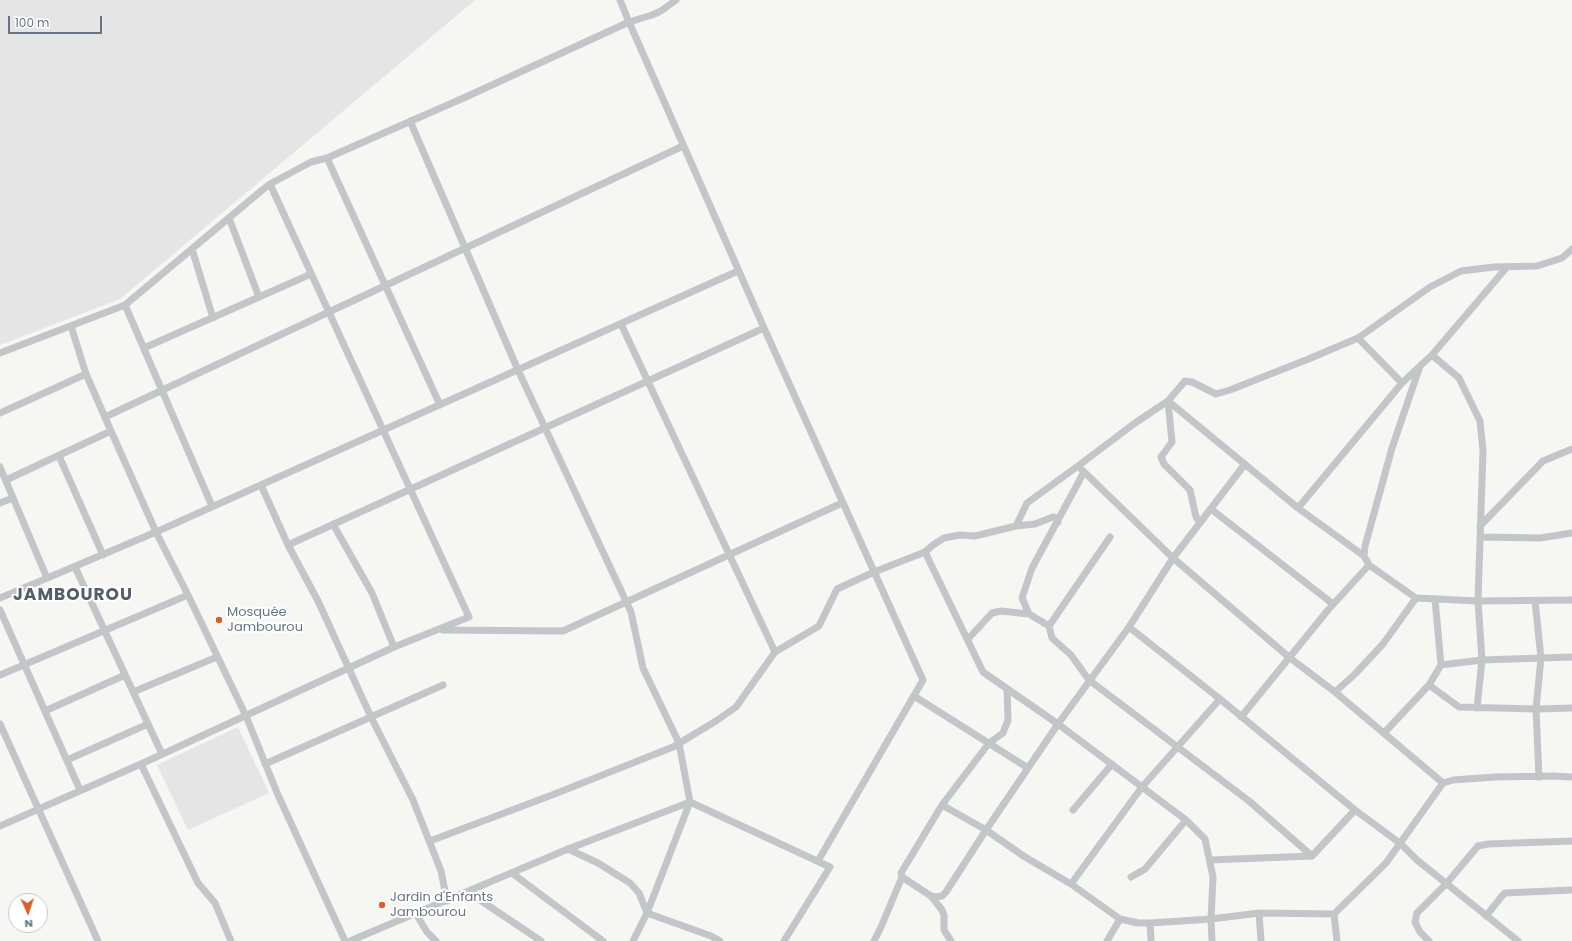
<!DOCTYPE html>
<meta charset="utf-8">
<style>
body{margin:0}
#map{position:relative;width:1572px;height:941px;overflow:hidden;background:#f6f6f3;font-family:Poppins,sans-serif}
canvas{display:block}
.north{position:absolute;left:8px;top:893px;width:40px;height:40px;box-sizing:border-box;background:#fff;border:1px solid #c2c8cd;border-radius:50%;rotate:177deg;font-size:11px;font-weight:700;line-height:16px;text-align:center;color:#677583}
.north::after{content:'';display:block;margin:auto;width:14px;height:18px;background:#da602f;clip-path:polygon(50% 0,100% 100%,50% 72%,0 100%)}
.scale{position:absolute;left:8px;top:16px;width:94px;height:18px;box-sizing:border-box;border:2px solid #677583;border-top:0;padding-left:5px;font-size:12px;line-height:14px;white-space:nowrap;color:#677583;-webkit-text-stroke:3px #fff;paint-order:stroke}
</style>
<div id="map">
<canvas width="1572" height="941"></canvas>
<div class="north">N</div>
<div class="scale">100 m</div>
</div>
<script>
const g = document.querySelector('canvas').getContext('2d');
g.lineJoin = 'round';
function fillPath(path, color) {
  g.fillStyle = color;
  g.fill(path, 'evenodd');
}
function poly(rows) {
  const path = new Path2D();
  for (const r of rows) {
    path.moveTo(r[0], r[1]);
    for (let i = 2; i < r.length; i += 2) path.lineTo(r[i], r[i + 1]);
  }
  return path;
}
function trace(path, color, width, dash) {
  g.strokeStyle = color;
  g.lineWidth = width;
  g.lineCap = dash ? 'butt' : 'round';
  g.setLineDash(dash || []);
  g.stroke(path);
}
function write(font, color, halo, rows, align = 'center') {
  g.font = font + ' Poppins,sans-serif';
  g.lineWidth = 4;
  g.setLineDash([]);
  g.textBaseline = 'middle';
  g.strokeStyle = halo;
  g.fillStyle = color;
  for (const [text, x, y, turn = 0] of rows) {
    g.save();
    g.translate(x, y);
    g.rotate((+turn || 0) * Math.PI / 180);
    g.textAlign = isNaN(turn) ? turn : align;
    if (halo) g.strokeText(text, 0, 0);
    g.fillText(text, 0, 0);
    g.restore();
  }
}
fillPath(poly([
 [0,0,475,0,120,299,0,345],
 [238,727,269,793,188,830,157,765]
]), '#e4e5e4');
trace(poly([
 [620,0,629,22,764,328,923,680,818,861],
 [327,158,440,405],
 [229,218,259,297],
 [192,249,213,318],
 [125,305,212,506],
 [71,326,86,374,111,431,156,532,188,595,246,716,278,795,345,941],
 [1358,338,1402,383],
 [144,348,311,274],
 [0,353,125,305,261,191,270,184,311,162,327,158,468,96,629,22,652,15,661,11,676,0],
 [1168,401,1298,508,1364,556,1369,565,1416,598,1478,601,1572,600],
 [1168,401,1172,442,1161,457,1164,464,1190,490,1196,517,1200,523],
 [0,413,86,374],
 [105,417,683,146],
 [59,456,103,555],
 [1078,466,1173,558,1290,658,1335,692,1443,783],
 [0,467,47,578],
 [6,480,111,431],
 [261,485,288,545,318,601,371,717,413,800,441,871,447,901],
 [0,503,13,498],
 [1298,508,1402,383,1419,367],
 [1211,509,1333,604],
 [333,524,372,593,394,647],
 [1016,526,1035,524,1053,517,1057,518,1058,522],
 [1480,526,1543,461,1572,449],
 [1480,537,1540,538,1572,533],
 [288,545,764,328],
 [925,552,983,672,1058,724,1186,820,1205,839,1213,877,1211,919,1212,941],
 [1364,556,1365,546,1392,448,1420,366,1432,355],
 [75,567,162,754],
 [0,598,156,532,738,271],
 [1435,599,1441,665],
 [1535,601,1541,658,1536,709,1539,777],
 [0,610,80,790],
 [1029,614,1022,598,1032,568,1084,472],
 [1049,626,1110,537],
 [1129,627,1220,699,1355,810,1401,844,1417,860,1518,941],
 [443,630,563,631,842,503],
 [968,639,992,613,1001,611,1029,614,1049,626,1052,638,1071,655,1089,680,1249,801,1312,856],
 [775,652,819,626,837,589,874,572,925,552,933,545,944,538,960,535,975,536,1016,526,1027,503,1078,466,1135,423,1168,401,1185,381,1192,382,1216,394,1230,390,1306,360,1358,338,1430,287,1461,271,1494,267,1537,266,1562,258,1572,249],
 [0,675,188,595],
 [1429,685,1459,707,1536,709,1572,708],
 [133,692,217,657],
 [1335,692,1354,675,1383,644,1416,598],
 [914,696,1028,768],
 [1477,708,1482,660,1478,601,1483,451,1480,421,1459,378,1432,355,1507,267],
 [45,711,125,675],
 [1241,717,1328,610,1369,565],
 [0,724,98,941],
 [1384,733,1429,685,1441,665,1482,660,1572,657],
 [67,760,148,724],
 [141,764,198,883,215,903,231,941],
 [265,764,443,685],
 [942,805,986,830,1025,857,1071,884,1120,919,1138,923,1150,923,1211,919,1259,913,1334,914],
 [1073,810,1112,764],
 [0,826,141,764,394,647,469,617,270,184],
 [430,841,552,795,673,747,716,721,736,707,775,652,621,324],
 [568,849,598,863,630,883,639,893,647,913,711,936,720,941],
 [1210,860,1312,856,1355,810],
 [512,873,603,941],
 [1131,877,1145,869,1186,820],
 [1071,884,1142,787,1220,699],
 [468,892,541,941],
 [931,896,936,897,942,896,946,892,986,830,1058,724,1129,627,1173,558,1245,464],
 [1259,913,1261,941],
 [416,914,427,932,436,941],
 [1486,916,1502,896,1505,893,1572,890],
 [1150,923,1151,941],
 [350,941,568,849,690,802,679,743,643,668,631,612,518,370,410,121],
 [633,941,647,913,690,802,830,867,784,941],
 [874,941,881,927,902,877],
 [951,941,944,930,944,915,942,910,931,896,902,877,901,873,942,805,989,743,1003,733,1008,720,1007,689],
 [1107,941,1120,919],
 [1337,941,1334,914,1386,863,1443,783,1453,780,1495,777,1552,776,1572,777],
 [1429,941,1420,932,1415,922,1417,913,1446,884,1478,846,1488,844,1572,841]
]), '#c2c6c9', 7);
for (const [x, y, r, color] of [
 [219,620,4,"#da602f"],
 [382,905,4,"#da602f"]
]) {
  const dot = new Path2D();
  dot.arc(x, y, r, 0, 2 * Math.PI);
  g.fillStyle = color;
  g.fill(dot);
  trace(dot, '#fff', 1.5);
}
write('13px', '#677583', '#fff', [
 ["Mosquée",227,613],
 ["Jambourou",227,628],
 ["Jardin d'Enfants",390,898],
 ["Jambourou",390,913]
], 'left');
g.letterSpacing = '1px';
write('bold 17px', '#545e68', '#fff', [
 ["JAMBOUROU",73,596]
]);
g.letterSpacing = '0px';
</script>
